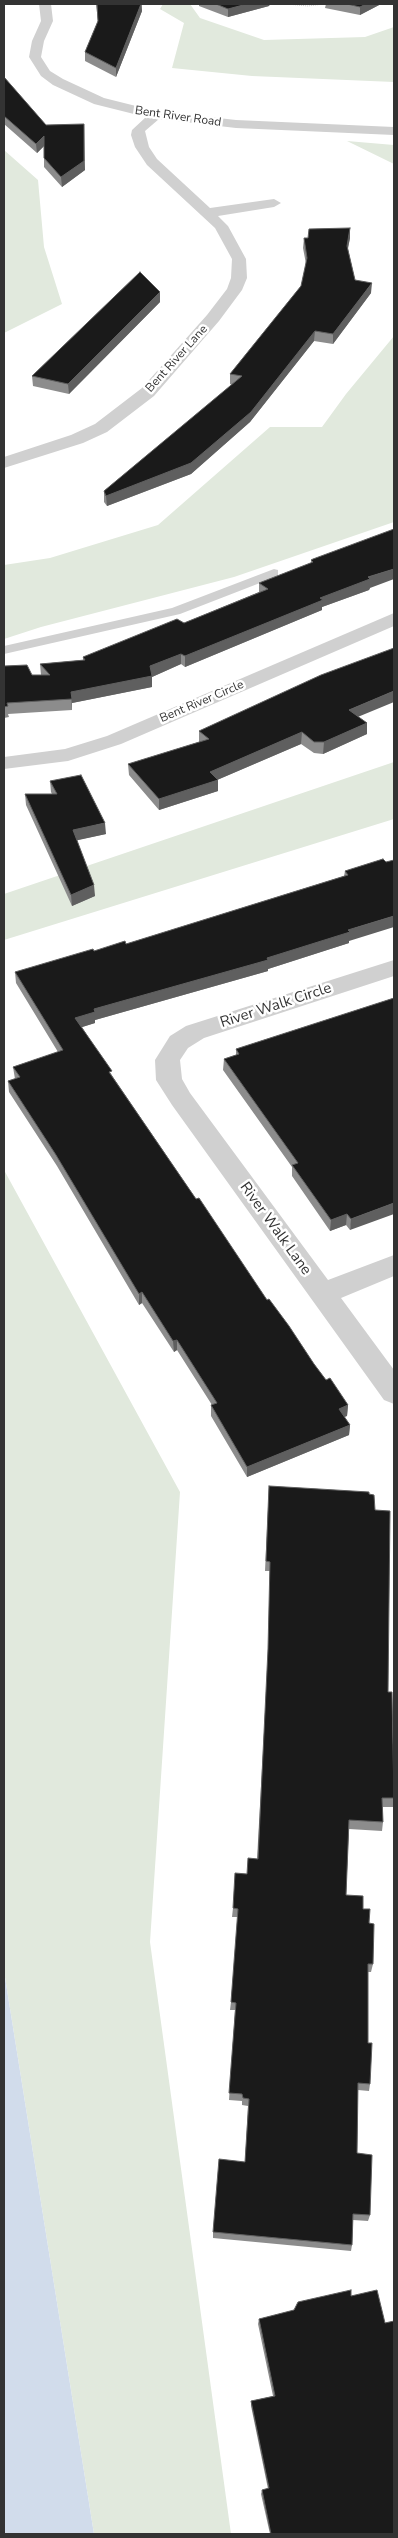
<!DOCTYPE html>
<style>
body{margin:0}
#map{position:relative;width:398px;height:2538px;overflow:hidden;background:#fff;font-family:"Nunito Sans",sans-serif}
canvas{display:block}
.frame{position:absolute;inset:0;border:5px solid #333;pointer-events:none}
</style>
<div id="map">
<canvas width="398" height="2538"></canvas>
<div class="frame"></div>
</div>
<script>
const g = document.querySelector('canvas').getContext('2d');
g.lineJoin = 'round';
function fillPath(path, color) {
  g.fillStyle = color;
  g.fill(path, 'evenodd');
}
function poly(rows) {
  const path = new Path2D();
  for (const r of rows) {
    path.moveTo(r[0], r[1]);
    for (let i = 2; i < r.length; i += 2) path.lineTo(r[i], r[i + 1]);
  }
  return path;
}
function trace(path, color, width, dash) {
  g.strokeStyle = color;
  g.lineWidth = width;
  g.lineCap = dash ? 'butt' : 'round';
  g.setLineDash(dash || []);
  g.stroke(path);
}
function write(font, color, halo, rows, align = 'center') {
  g.font = font + ' "Nunito Sans",sans-serif';
  g.lineWidth = 5;
  g.setLineDash([]);
  g.textBaseline = 'middle';
  g.strokeStyle = halo;
  g.fillStyle = color;
  for (const [text, x, y, turn = 0] of rows) {
    g.save();
    g.translate(x, y);
    g.rotate((+turn || 0) * Math.PI / 180);
    g.textAlign = isNaN(turn) ? turn : align;
    if (halo) g.strokeText(text, 0, 0);
    g.fillText(text, 0, 0);
    g.restore();
  }
}
fillPath(poly([
 [163,4,190,4,200,18,264,40,365,37,394,27,394,82,252,76,172,68,184,23,160,9],
 [347,141,394,145,394,164],
 [4,150,38,180,44,247,62,304,4,333],
 [394,336,394,522,234,577,41,627,4,639,4,565,50,558,158,525,270,427,322,427,346,394],
 [394,762,394,819,4,940,4,894],
 [4,1170,180,1492,150,1942,231,2534,94,2534,4,1971]
]), '#e1e9dd');
fillPath(poly([
 [4,1971,94,2534,4,2534]
]), '#d1dceb');
trace(poly([
 [287,4,308,6,324,4]
]), '#cacaca', 1, [1, 1]);
fillPath(poly([
 [274,569,278,570,278,576,180,614,4,654,4,646,172,608,274,569]
]), '#d0d0d0');
fillPath(poly([
 [39,4,51,4,53,21,44,41,41,57,50,71,63,79,104,98,156,111,236,120,394,127,394,135,236,128,159,119,145,131,149,147,157,159,210,208,274,199,281,203,274,207,218,216,228,226,246,259,247,278,242,290,219,321,154,396,107,432,83,443,4,468,4,457,71,435,95,424,142,388,207,315,227,289,231,278,232,259,215,228,147,165,135,147,131,135,132,130,146,117,94,104,53,85,41,76,29,57,32,41,41,21,39,4],
 [394,613,394,626,121,744,68,761,4,769,4,757,65,749,107,736,394,613],
 [394,960,394,976,204,1038,188,1048,180,1060,182,1079,190,1093,328,1280,394,1255,394,1276,341,1298,394,1370,394,1404,384,1400,172,1105,156,1080,155,1060,170,1036,186,1026,394,960]
]), '#d0d0d0');
fillPath(poly([
 [96,4,142,4,142,11,116,77,85,61,85,52,98,21],
 [199,4,270,4,269,6,228,17,199,6],
 [326,4,381,4,360,15,325,8],
 [4,77,85,170,62,187,44,167,44,146,37,153,4,124],
 [350,228,350,238,348,249,355,280,371,293,333,344,314,341,250,422,191,474,107,506,104,502,104,491,232,385,230,384,230,374,301,286,306,264,303,248,304,238,308,238],
 [160,292,160,302,69,394,33,386,32,376],
 [311,560,370,588,369,590,322,607,322,610,185,667,181,664,152,677,152,687,72,703,72,710,8,714,9,717,4,718,4,666,32,675,41,675,40,664,83,660,83,657,184,623,259,592,259,583,311,563],
 [358,717,367,723,367,734,323,754,314,753,301,744,217,780,218,791,159,810,129,775,128,764,199,742,199,731],
 [50,781,106,834,77,840,95,896,72,906,26,805,25,794,52,794,51,792],
 [383,859,349,941,349,943,268,969,268,971,95,1020,95,1023,82,1027,113,1077,196,1199,267,1300,314,1364,326,1380,348,1405,347,1416,344,1417,350,1425,349,1435,247,1477,211,1416,211,1405,212,1405,177,1350,174,1352,142,1303,139,1305,57,1166,9,1092,8,1081,15,1079,13,1067,58,1052,16,983,15,972,94,951,126,944,344,876,345,871],
 [394,998,350,1230,346,1225,330,1231,292,1176,292,1167,223,1070,224,1059,236,1055,236,1049],
 [269,1486,369,1494,375,1510,388,1692,394,1799,393,1807,383,1807,383,1822,382,1831,349,1829,346,1895,363,1909,369,1923,373,1964,371,1972,368,1972,368,2043,370,2084,369,2091,358,2090,357,2153,370,2215,368,2221,353,2220,352,2245,351,2251,213,2238,213,2232,245,2162,248,2106,242,2105,242,2101,229,2100,235,2010,230,2010,231,2002,238,1917,232,1917,233,1908,247,1874,257,1859,268,1659,270,1571,265,1571],
 [351,2296,394,2534,270,2534,261,2494,262,2490,268,2489,251,2406,251,2401,273,2396,258,2324,259,2319]
]), '#8c8c8c');
fillPath(poly([
 [141,4,142,11,116,77,116,68],
 [247,4,270,4,269,6,228,17,228,9],
 [366,4,381,4,360,15,360,7],
 [84,124,85,170,62,187,61,177],
 [44,136,44,146,37,153,36,144],
 [350,228,350,238,346,256,347,246],
 [372,283,371,293,333,344,333,334],
 [160,292,160,302,69,394,68,384],
 [315,331,314,341,250,422,191,474,107,506,106,496],
 [394,569,394,579,370,588,369,590,322,607,322,610,185,667,185,656,368,577],
 [181,654,181,664,152,677,152,687,72,703,72,710,71,692,150,666],
 [394,691,394,702,348,721,349,710],
 [367,723,367,734,323,754,324,742],
 [302,732,301,744,210,783,218,780,218,791,159,810,159,799,210,772],
 [105,823,106,834,74,841,73,830],
 [94,885,95,896,72,906,71,895],
 [394,916,394,927,349,941,349,943,268,969,268,971,95,1020,95,1023,76,1029,75,1018,94,1009,267,958,348,930],
 [394,1203,394,1214,350,1230,351,1219],
 [347,1214,346,1225,330,1231,331,1220],
 [142,1292,142,1303,139,1305,139,1294],
 [177,1340,177,1350,174,1352,173,1341],
 [348,1405,347,1416,338,1419,339,1409],
 [350,1425,349,1435,247,1477,247,1467]
]), '#5f5f5f');
const building = poly([
 [97,4,141,4,116,68,85,52,98,21,97,4],
 [216,4,247,4,228,9,216,4],
 [347,4,366,4,360,7,347,4],
 [4,77,46,125,84,124,84,161,61,177,44,158,44,136,36,144,4,116,4,77],
 [350,228,347,246,355,280,372,283,333,334,315,331,251,412,191,463,106,496,104,491,242,376,230,374,301,286,307,258,304,238,308,238,309,229,350,228],
 [140,272,160,292,68,384,32,376,140,272],
 [394,529,394,569,368,577,370,579,320,598,323,600,185,656,181,654,150,666,152,676,71,692,72,699,7,703,8,706,4,707,4,666,27,665,32,675,50,675,40,664,85,660,83,657,177,619,184,623,268,589,259,583,313,562,311,560,313,559,394,529],
 [394,648,394,691,349,710,367,723,324,742,314,742,302,732,210,772,218,780,159,799,128,764,209,739,199,731,321,675,394,648],
 [81,775,105,823,73,830,94,885,71,895,25,794,57,794,50,781,81,775],
 [383,859,386,862,394,860,394,916,348,930,350,932,267,958,268,960,94,1009,95,1012,75,1018,112,1071,109,1072,196,1199,199,1198,267,1300,269,1299,289,1326,314,1364,326,1380,330,1378,348,1405,339,1409,350,1425,247,1467,211,1405,217,1403,177,1340,173,1341,142,1292,139,1294,56,1155,8,1081,20,1077,13,1067,63,1050,15,972,93,949,94,951,125,941,126,944,348,875,345,871,383,859],
 [394,998,394,1203,351,1219,347,1214,331,1220,292,1165,298,1163,224,1059,239,1054,236,1049,394,998],
 [269,1486,369,1492,369,1494,374,1495,375,1510,390,1511,388,1692,392,1692,394,1798,382,1798,383,1822,349,1820,346,1895,363,1896,363,1909,370,1909,369,1923,374,1924,373,1964,368,1964,368,2043,372,2043,370,2084,358,2083,357,2153,372,2155,370,2215,353,2214,352,2245,213,2232,219,2159,245,2162,249,2099,243,2098,242,2094,229,2093,236,2003,231,2002,238,1909,233,1908,235,1873,247,1874,248,1858,258,1859,268,1649,270,1562,266,1561,269,1486],
 [351,2290,351,2296,377,2290,385,2323,394,2321,394,2534,271,2534,262,2490,269,2488,251,2401,275,2396,259,2319,294,2310,298,2302,351,2290]
]);
fillPath(building, '#1a1a1a');
trace(building, '#5f5f5f', 1);
write('12px', '#333', '#fff', [
 ["Bent River Road",178,117,8],
 ["Bent River Lane",177,359,-48],
 ["Bent River Circle",202,702,-23]
]);
write('15px', '#333', '#fff', [
 ["River Walk Circle",276,1006,-18],
 ["River Walk Lane",275,1229,54]
]);
</script>
